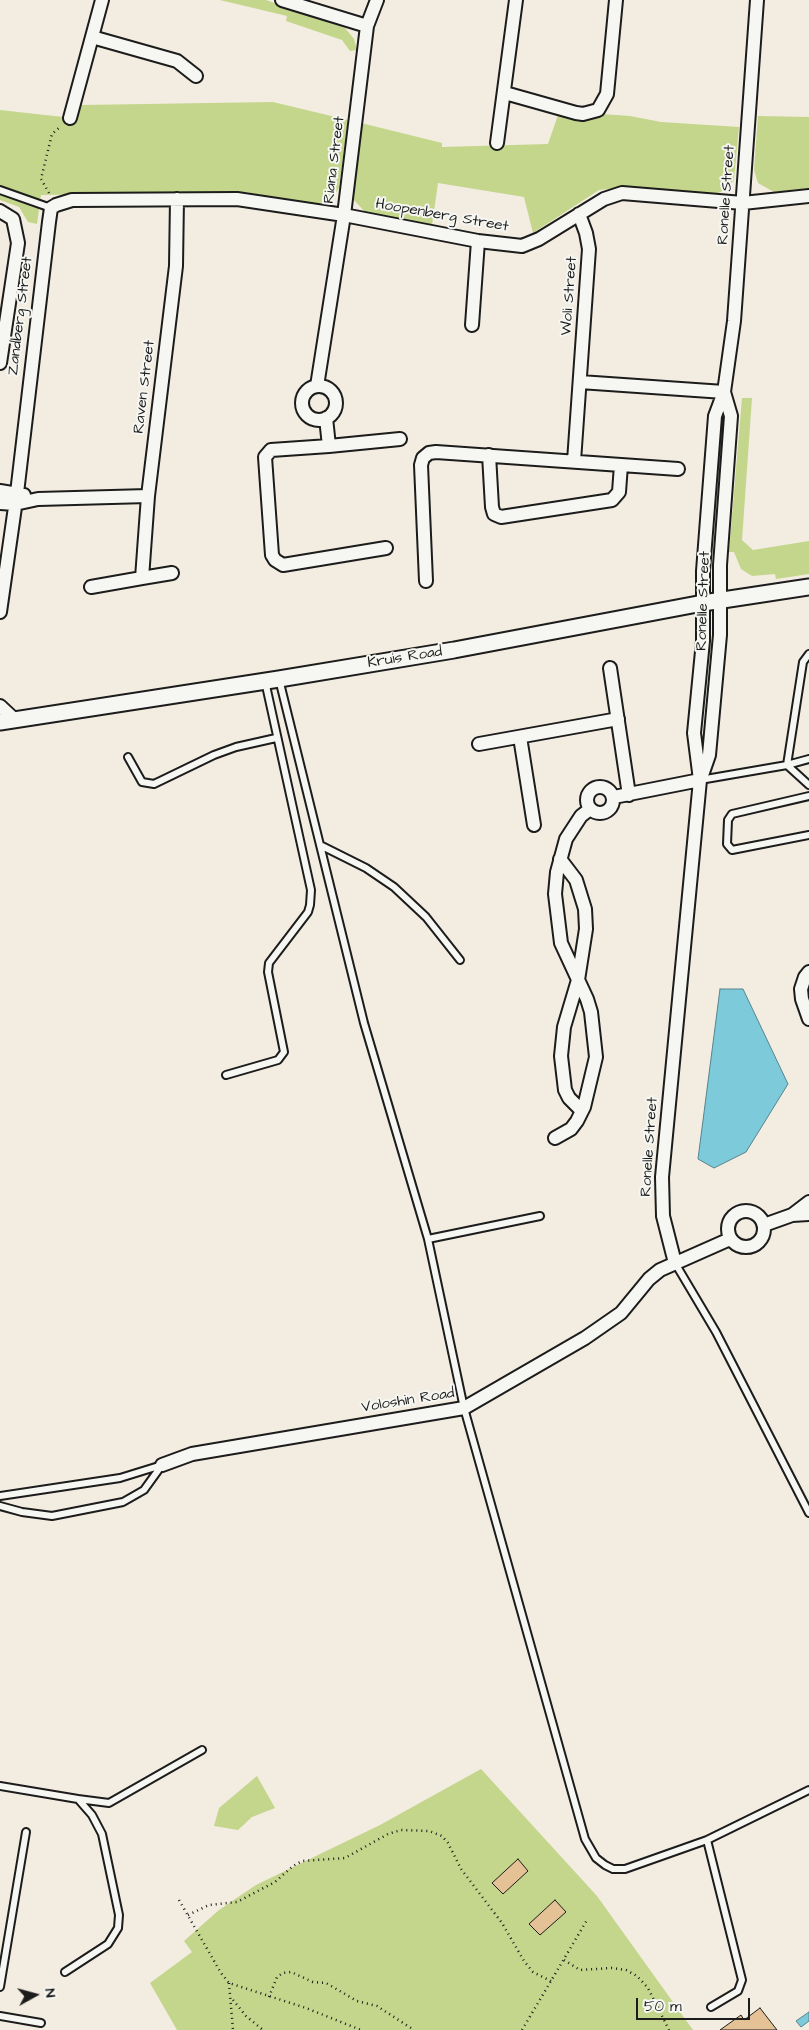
<!DOCTYPE html>
<style>
body{margin:0}
#map{position:relative;width:809px;height:2030px;overflow:hidden;background:#f3ece0;font-family:"Architects Daughter",sans-serif}
canvas{display:block}
.north{position:absolute;left:10px;top:1970px;width:50px;height:50px;-webkit-text-stroke:4px #f6f6f2;paint-order:stroke;rotate:83deg;font-size:14px;font-weight:700;line-height:20px;text-align:center;color:#1c1c1c}
.north::after{content:'';display:block;margin:auto;width:18px;height:22px;background:#1c1c1c;clip-path:polygon(50% 0,100% 100%,50% 72%,0 100%)}
.scale{position:absolute;left:636px;top:1998px;width:114px;height:22px;box-sizing:border-box;border:2px solid #1c1c1c;border-top:0;padding-left:6px;font-size:15px;line-height:18px;white-space:nowrap;color:#1c1c1c;-webkit-text-stroke:4px #f6f6f2;paint-order:stroke}
</style>
<div id="map">
<canvas width="809" height="2030"></canvas>
<div class="north">N</div>
<div class="scale">50 m</div>
</div>
<script>
const g = document.querySelector('canvas').getContext('2d');
g.lineJoin = 'round';
function fillPath(path, color) {
  g.fillStyle = color;
  g.fill(path, 'evenodd');
}
function poly(rows) {
  const path = new Path2D();
  for (const r of rows) {
    if (r.length === 3) {
      path.moveTo(r[0] + r[2], r[1]);
      path.arc(r[0], r[1], r[2], 0, 2 * Math.PI);
      continue;
    }
    path.moveTo(r[0], r[1]);
    for (let i = 2; i < r.length; i += 2) path.lineTo(r[i], r[i + 1]);
  }
  return path;
}
function trace(path, color, width, dash) {
  g.strokeStyle = color;
  g.lineWidth = width;
  g.lineCap = dash ? 'butt' : 'round';
  g.setLineDash(dash || []);
  g.stroke(path);
}
function write(font, color, halo, rows, align = 'center') {
  g.font = font + ' "Architects Daughter",sans-serif';
  g.lineWidth = 4;
  g.setLineDash([]);
  g.textBaseline = 'middle';
  g.strokeStyle = halo;
  g.fillStyle = color;
  for (const [text, x, y, turn = 0] of rows) {
    g.save();
    g.translate(x, y);
    g.rotate((+turn || 0) * Math.PI / 180);
    g.textAlign = isNaN(turn) ? turn : align;
    if (halo) g.strokeText(text, 0, 0);
    g.fillText(text, 0, 0);
    g.restore();
  }
}
fillPath(poly([
 [220,0,266,0,345,28,354,39,357,50,350,51,342,40,286,21,287,16],
 [273,102,348,120,339,188,330,201,313,204,245,192,41,195,37,224,28,222,19,207,0,200,0,110,63,117,62,119,76,123,81,105],
 [601,114,630,116,661,122,739,127,734,180,727,189,713,195,618,188,599,190,533,233,524,197,438,183,432,225,366,213,354,200,353,188,361,123,442,143,442,147,548,144,558,115,582,120],
 [758,116,809,117,809,188,774,192,758,183,754,170],
 [742,398,752,398,742,540,753,550,809,541,809,574,776,579,775,574,752,576,741,569,734,552,729,552],
 [481,1769,597,1896,693,2030,177,2030,150,1983,192,1952,184,1941,219,1910,256,1885,380,1825],
 [257,1776,275,1808,252,1817,238,1830,214,1826,219,1808]
]), '#c3d68b');
const water = poly([
 [720,989,743,989,788,1084,746,1152,714,1168,698,1159,720,989],
 [809,2012,809,2021,801,2027,796,2021,809,2012]
]);
fillPath(water, '#7ccada');
trace(water, '#56848e', 1);
const building = poly([
 [518,1859,528,1871,503,1894,492,1883,518,1859],
 [555,1900,566,1912,540,1935,529,1924,555,1900],
 [760,2008,777,2030,720,2030,741,2015,744,2020,760,2008]
]);
fillPath(building, '#e5c296');
trace(building, '#1c1c1c', 1);
const service = poly([
 [0,190,51,208],
 [279,679,364,1023,428,1239,540,1216],
 [128,757,142,782,154,784,214,755,236,747,276,738],
 [787,765,803,662,809,654],
 [787,765,809,785],
 [700,780,787,765,809,759],
 [809,796,732,814,728,820,727,844,732,850,809,835],
 [322,846,366,868,394,887,426,917,460,960],
 [226,1075,278,1060,284,1052,268,972,269,963,308,912,310,905,311,890,265,681],
 [428,1239,464,1408,585,1839,596,1858,605,1865,613,1869,625,1869,707,1840],
 [675,1263,716,1332,809,1513],
 [0,1496,120,1478,162,1465],
 [0,1506,22,1512,52,1516,123,1502,144,1490,162,1465],
 [0,1786,78,1799,92,1815,102,1834,119,1915,118,1928,108,1944,65,1972],
 [78,1799,109,1803,202,1750],
 [0,1987,26,1832],
 [711,2007,738,1991,742,1980,707,1840,809,1790],
 [0,2016,41,2023]
]);
const minor = poly([
 [282,0,367,26,344,215,317,386],
 [367,26,377,0],
 [92,37,177,61,196,76],
 [505,93,576,113,583,114,598,110,607,94,616,0],
 [70,118,102,0],
 [497,143,516,0],
 [0,211,13,219,18,243,0,363],
 [472,325,478,241],
 [580,382,724,392],
 [319,403,17],
 [326,418,329,446,400,439],
 [329,446,271,450,265,457,272,555,275,560,283,565,386,548],
 [489,455,492,507,494,514,501,517,612,500,619,492,621,465],
 [574,461,589,249,586,233,579,214],
 [0,491,24,495],
 [0,503,15,504,38,499,148,496],
 [142,578,172,573],
 [426,581,421,465,423,458,429,453,436,452,678,469],
 [91,587,142,578,148,496,176,266,177,199],
 [0,612,17,493,49,222,51,208,56,205,72,200,237,199,344,215,478,241,522,246,539,239,604,199,622,193,743,203,809,196],
 [610,668,629,795],
 [0,706,15,720],
 [520,737,534,825],
 [479,744,618,719],
 [701,778,709,755,720,635,720,565,731,416,724,392],
 [600,800,13],
 [614,797,700,780],
 [560,859,576,880,585,909,586,929,578,980,564,1027,561,1056,565,1090,569,1098,582,1111],
 [809,972,805,977,801,989,802,999,809,1019],
 [555,1138,571,1129,577,1121,584,1107,596,1057,591,1012,587,999,561,943,555,894,557,872,566,839,581,816,590,809],
 [746,1229,18],
 [792,1215,809,1202],
 [764,1225,792,1215,809,1214],
 [675,1263,663,1216,662,1177,700,780,694,733,703,641,703,571,715,416,724,392,734,321,757,0],
 [162,1465,192,1454,464,1408,585,1338,621,1313,649,1279,660,1270,730,1239]
]);
const tertiary = poly([
 [0,722,279,679,454,650,703,603,809,587]
]);
trace(service, '#1c1c1c', 10);
trace(minor, '#1c1c1c', 16);
trace(tertiary, '#1c1c1c', 19);
trace(poly([
 [49,193,41,179,52,134,61,126],
 [179,1900,221,1973,229,1983,306,2008,361,2030],
 [188,1915,209,1905,237,1902,275,1882,293,1866,302,1861,345,1858,388,1834,401,1830,429,1831,442,1836,448,1843,461,1869,502,1923,524,1961,533,1972,551,1981],
 [564,1960,580,1970,612,1968,626,1970,637,1976,648,1988,669,2030],
 [229,1983,233,2030],
 [269,1997,277,1977,283,1973,291,1972,313,1982,326,1983,357,2001,377,2006,414,2030],
 [233,2000,246,2016,263,2030],
 [522,2030,587,1920]
]), '#1c1c1c', 2.5, [1, 4]);
trace(service, '#f6f6f2', 6);
trace(minor, '#f6f6f2', 12);
trace(tertiary, '#f6f6f2', 15);
write('15px', '#1c1c1c', '#f6f6f2', [
 ["Riana Street",335,160,-83],
 ["Ronelle Street",727,195,-86],
 ["Hoopenberg Street",442,216,10],
 ["Woli Street",570,296,-86],
 ["Zandberg Street",21,316,-83],
 ["Raven Street",145,387,-83],
 ["Ronelle Street",704,601,-88],
 ["Kruis Road",405,658,-9],
 ["Ronelle Street",650,1147,-86],
 ["Voloshin Road",408,1401,-9]
]);
</script>
